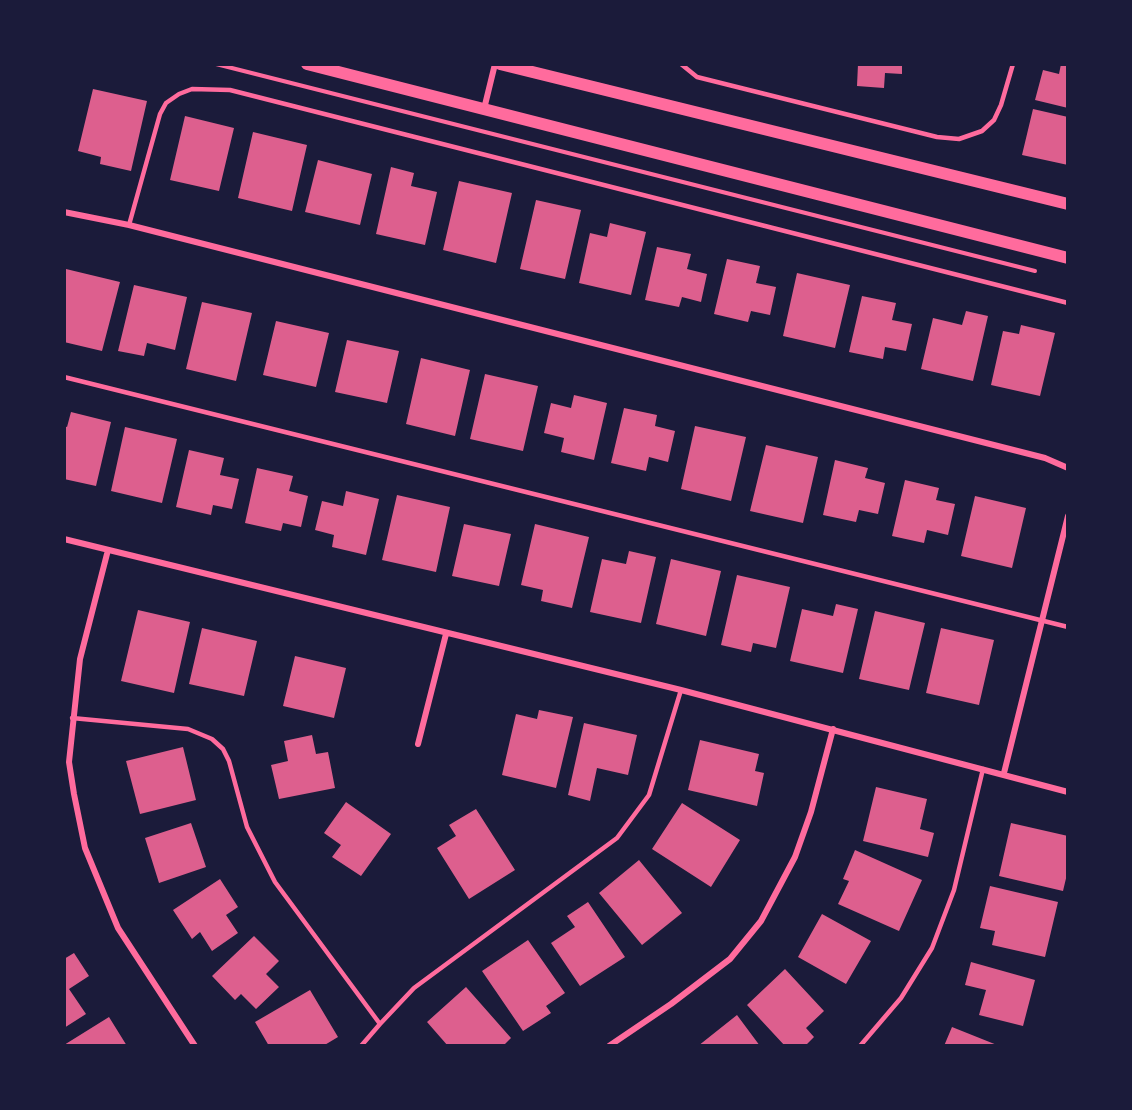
<!DOCTYPE html>
<style>
body{margin:0}
#map{position:relative;width:1132px;height:1110px;overflow:hidden;background:#1b1b3a;font-family:Jost,sans-serif}
canvas{display:block}
.frame{position:absolute;inset:0;border:66px solid #1b1b3a;pointer-events:none}
</style>
<div id="map">
<canvas width="1132" height="1110"></canvas>
<div class="frame"></div>
</div>
<script>
const g = document.querySelector('canvas').getContext('2d');
g.lineJoin = 'round';
function fillPath(path, color) {
  g.fillStyle = color;
  g.fill(path, 'evenodd');
}
function poly(rows) {
  const path = new Path2D();
  for (const r of rows) {
    path.moveTo(r[0], r[1]);
    for (let i = 2; i < r.length; i += 2) path.lineTo(r[i], r[i + 1]);
  }
  return path;
}
function trace(path, color, width, dash) {
  g.strokeStyle = color;
  g.lineWidth = width;
  g.lineCap = dash ? 'butt' : 'round';
  g.setLineDash(dash || []);
  g.stroke(path);
}
fillPath(poly([
 [858,64,902,64,902,74,885,73,884,88,857,86],
 [1061,64,1068,64,1068,108,1035,100,1043,70,1059,74],
 [93,89,147,101,131,171,100,164,101,157,78,151],
 [1033,109,1068,117,1068,165,1022,155],
 [185,116,234,128,219,191,170,180],
 [253,132,307,145,292,211,238,198],
 [318,160,372,174,360,225,305,212],
 [391,167,414,173,411,186,437,192,425,245,376,234],
 [459,181,512,193,496,263,443,250],
 [536,200,581,210,565,279,520,269],
 [610,223,646,232,631,295,579,283,590,233,607,237],
 [657,247,691,254,687,269,707,274,701,302,682,297,679,307,645,300],
 [727,259,760,266,756,283,776,287,770,315,751,311,748,322,714,314],
 [66,269,120,282,102,351,64,342],
 [797,273,850,285,835,348,783,336],
 [134,285,187,297,175,350,147,343,144,356,118,351],
 [862,296,896,303,892,320,912,324,906,351,885,347,883,359,849,352],
 [202,302,252,313,236,381,186,369],
 [966,311,988,316,973,381,921,369,933,318,962,325],
 [276,321,329,333,316,387,263,375],
 [1021,325,1055,333,1040,396,991,385,1003,331,1019,334],
 [347,340,399,351,387,403,335,392],
 [421,358,470,370,455,436,406,424],
 [485,374,538,386,523,451,470,439],
 [574,395,607,403,594,460,561,452,564,438,544,433,551,403,571,408],
 [624,408,657,415,655,426,675,431,668,462,649,457,646,471,611,463],
 [71,412,111,422,96,486,64,479,64,426,67,427],
 [695,426,746,437,731,501,681,489],
 [125,427,177,439,162,503,111,491],
 [766,445,818,457,803,523,750,511],
 [189,450,224,458,220,475,239,479,232,509,213,505,211,515,176,507],
 [835,460,868,468,865,478,885,483,878,514,859,510,856,522,823,515],
 [257,468,293,476,289,491,308,496,301,527,283,523,281,531,245,523],
 [905,480,939,488,936,500,955,504,948,535,927,530,924,543,892,536],
 [346,491,379,499,366,555,332,547,334,535,315,530,322,501,343,506],
 [397,495,450,507,436,572,382,560],
 [975,496,1026,508,1012,568,961,556],
 [464,524,511,534,499,586,452,576],
 [535,524,589,537,572,608,541,601,543,590,521,585],
 [629,551,656,557,641,623,590,612,602,559,626,564],
 [671,559,721,571,706,636,656,624],
 [737,575,790,587,776,648,753,643,751,652,721,645],
 [836,604,858,609,843,673,790,661,802,609,833,616],
 [138,610,190,622,174,693,121,681],
 [875,611,925,623,909,690,859,679],
 [202,628,257,641,244,696,189,684],
 [941,628,994,640,979,705,926,693],
 [295,656,346,668,334,718,283,706],
 [539,710,573,717,556,788,502,775,516,714,537,719],
 [584,723,637,735,628,775,597,768,590,801,568,795],
 [312,735,316,754,328,752,335,788,279,799,271,765,288,761,284,741],
 [700,740,759,754,755,771,764,773,757,806,688,790],
 [183,747,196,800,140,814,126,761],
 [876,787,927,799,920,829,934,833,928,857,863,841],
 [346,802,391,834,361,876,332,857,341,845,324,833],
 [682,803,740,840,711,887,652,849],
 [476,809,515,870,469,899,437,848,456,836,449,825],
 [191,823,206,867,159,883,145,838],
 [1011,823,1068,836,1068,870,1063,891,999,876],
 [855,850,922,880,899,931,838,904,849,881,843,879],
 [639,860,682,913,642,945,599,893],
 [220,879,238,907,226,915,238,933,212,951,200,932,192,939,173,910],
 [990,886,1058,902,1045,957,992,945,995,931,980,928],
 [588,902,625,957,580,986,551,943,575,927,567,916],
 [822,914,871,941,846,984,798,957],
 [254,936,279,961,266,974,279,987,256,1009,241,994,235,1000,212,976],
 [528,940,565,993,546,1006,551,1013,523,1031,482,971],
 [74,953,89,976,69,989,86,1014,64,1028,64,959],
 [971,962,1035,980,1023,1026,979,1015,986,990,965,985],
 [785,969,824,1011,806,1028,814,1037,805,1046,785,1046,747,1005],
 [466,987,511,1038,503,1046,448,1046,427,1022],
 [310,990,338,1037,323,1046,269,1046,255,1022],
 [737,1015,760,1046,698,1046],
 [109,1017,127,1046,64,1046,64,1045],
 [952,1027,997,1045,997,1046,944,1046]
]), '#dd5f8e');
trace(poly([
 [216,64,1035,271]
]), '#ff6b9d', 4);
trace(poly([
 [681,64,697,77,937,137,959,139,982,131,994,120,1001,105,1013,64],
 [129,225,160,114,166,103,179,94,192,89,230,90,1068,303],
 [64,377,1068,627],
 [72,718,188,729,212,739,223,749,229,761,247,827,275,882,380,1024,361,1046],
 [380,1024,414,988,617,838,649,795,681,690],
 [860,1046,901,998,932,948,954,890,983,769]
]), '#ff6b9d', 4.5);
trace(poly([
 [484,109,495,64],
 [64,212,129,225,1045,458,1068,468],
 [64,539,681,690,1068,792],
 [108,550,80,659,69,762,74,794,85,848,118,928,195,1046],
 [418,744,446,634],
 [1004,773,1068,516],
 [609,1046,671,1004,730,959,761,921,795,857,811,812,833,729]
]), '#ff6b9d', 6);
trace(poly([
 [307,64,1068,258],
 [500,64,1068,204]
]), '#ff6b9d', 12);
</script>
